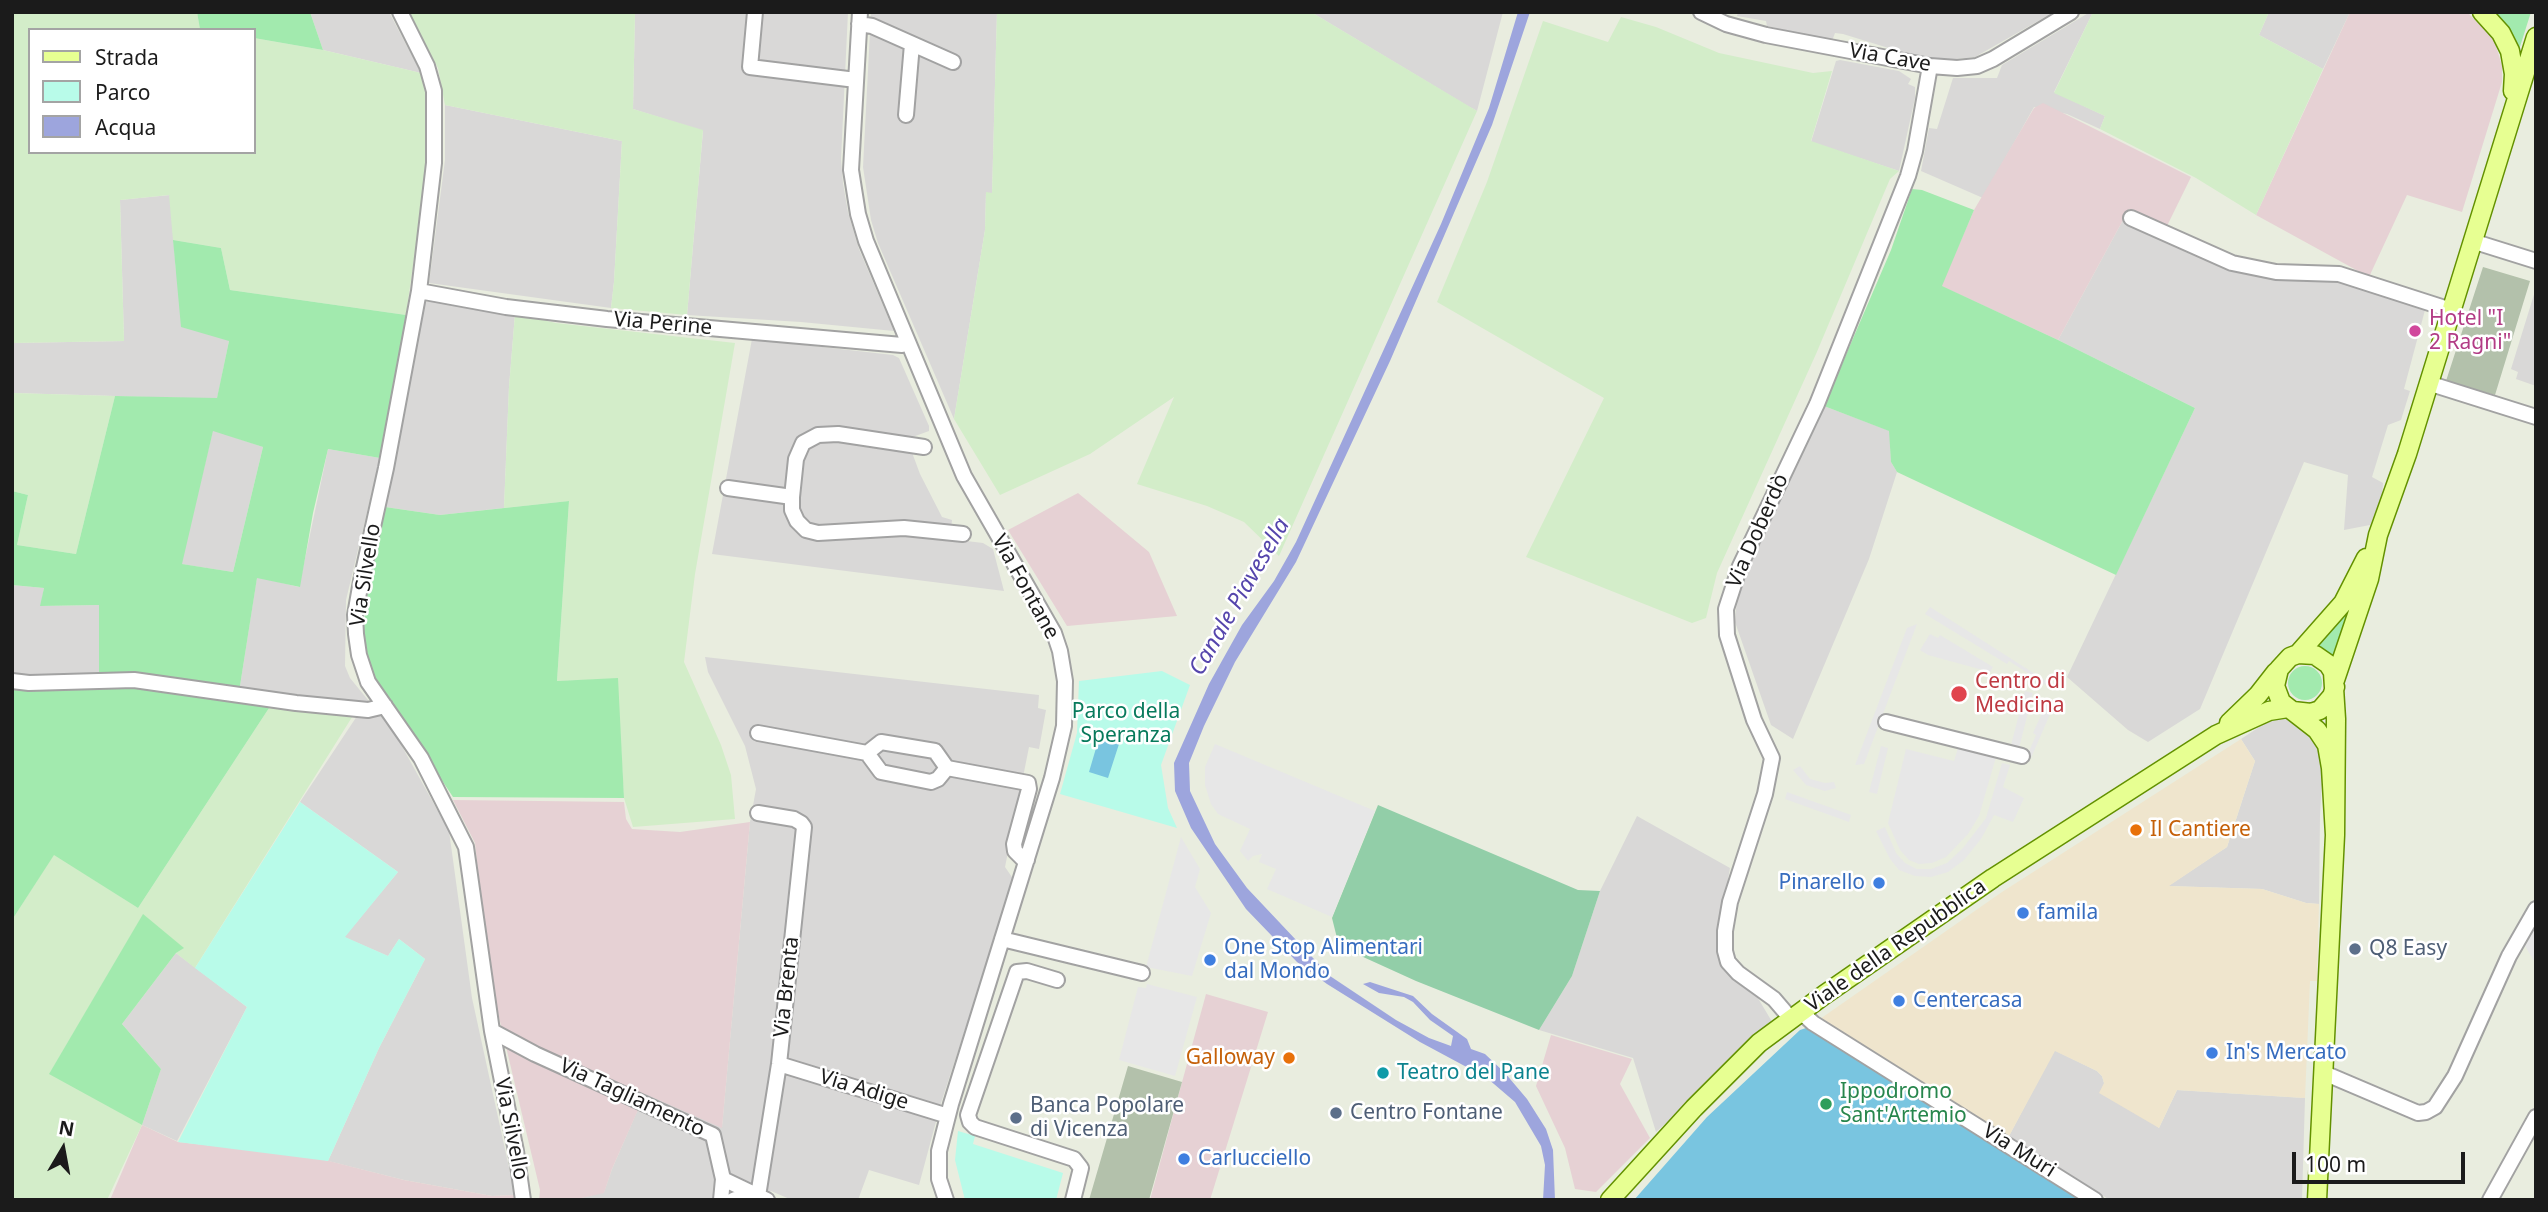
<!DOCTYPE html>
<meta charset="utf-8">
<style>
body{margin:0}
#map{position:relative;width:2548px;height:1212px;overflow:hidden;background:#e9eddf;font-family:"Noto Sans",sans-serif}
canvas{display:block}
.frame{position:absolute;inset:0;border:14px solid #1b1b1b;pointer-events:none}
.legend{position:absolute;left:28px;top:28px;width:228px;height:126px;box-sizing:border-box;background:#fff;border:2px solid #a4a4a4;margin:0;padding:9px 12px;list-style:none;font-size:21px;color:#1b1b1b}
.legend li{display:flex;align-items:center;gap:14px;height:35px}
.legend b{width:35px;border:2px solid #a4a4a4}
.north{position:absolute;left:28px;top:1114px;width:70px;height:70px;-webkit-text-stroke:5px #fff;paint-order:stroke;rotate:10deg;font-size:19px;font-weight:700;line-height:28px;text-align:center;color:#1b1b1b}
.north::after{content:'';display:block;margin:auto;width:24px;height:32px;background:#1b1b1b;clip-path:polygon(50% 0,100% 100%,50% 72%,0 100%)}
.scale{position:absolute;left:2292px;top:1152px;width:173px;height:32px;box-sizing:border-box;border:4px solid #1b1b1b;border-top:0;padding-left:9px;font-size:21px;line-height:24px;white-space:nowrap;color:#1b1b1b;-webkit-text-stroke:5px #fff;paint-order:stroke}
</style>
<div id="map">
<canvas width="2548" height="1212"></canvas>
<div class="frame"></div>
<ul class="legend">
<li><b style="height:9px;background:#e7ff92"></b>Strada</li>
<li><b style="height:19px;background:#b8fbe9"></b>Parco</li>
<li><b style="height:19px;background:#9da5dd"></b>Acqua</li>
</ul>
<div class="north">N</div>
<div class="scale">100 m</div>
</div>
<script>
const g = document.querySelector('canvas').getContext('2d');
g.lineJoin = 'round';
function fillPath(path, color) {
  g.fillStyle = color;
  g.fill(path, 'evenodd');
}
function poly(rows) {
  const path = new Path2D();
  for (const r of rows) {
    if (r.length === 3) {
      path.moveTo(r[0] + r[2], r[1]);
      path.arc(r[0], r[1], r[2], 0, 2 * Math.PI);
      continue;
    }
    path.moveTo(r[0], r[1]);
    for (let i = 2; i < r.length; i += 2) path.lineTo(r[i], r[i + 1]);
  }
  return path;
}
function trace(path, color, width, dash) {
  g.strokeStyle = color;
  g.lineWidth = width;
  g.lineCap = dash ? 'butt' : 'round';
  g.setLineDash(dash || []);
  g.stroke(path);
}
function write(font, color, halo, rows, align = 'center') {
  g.font = font + ' "Noto Sans",sans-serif';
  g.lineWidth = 5;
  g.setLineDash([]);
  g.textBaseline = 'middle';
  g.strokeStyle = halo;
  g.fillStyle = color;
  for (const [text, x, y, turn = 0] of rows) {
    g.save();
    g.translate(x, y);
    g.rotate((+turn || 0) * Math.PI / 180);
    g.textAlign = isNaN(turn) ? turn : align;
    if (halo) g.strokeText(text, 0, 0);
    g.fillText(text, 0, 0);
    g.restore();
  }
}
fillPath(poly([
 [310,12,389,12,421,73,323,50],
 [635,12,848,12,841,159,843,183,848,212,859,249,894,331,801,322,687,315,703,131,633,109],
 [871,12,997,12,992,194,986,193,985,230,954,419,878,243,871,220,863,167],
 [1311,12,1503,12,1477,111,1466,105],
 [1738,12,2054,12,1975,57,1946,60,1908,54,1843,34,1835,33,1832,41,1767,26,1766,21,1737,16],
 [2090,12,2093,12,2054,92,2105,116,2100,129,2067,114,2034,107,1983,198,1921,171,1929,128,1937,129,1953,78,1997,78,2002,65],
 [2269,12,2350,12,2323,69,2259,35],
 [1840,60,1899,71,1911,79,1908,84,1915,87,1915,98,1899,171,1811,142,1836,61],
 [445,105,622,141,614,282,611,308,429,283,445,160],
 [170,195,176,272,229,341,217,399,12,393,12,343,124,341,120,200],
 [2123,220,2236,272,2285,279,2328,279,2425,310,2404,389,2410,391,2401,420,2388,425,2372,477,2383,483,2382,496,2370,525,2344,530,2348,475,2304,462,2200,709,2148,742,2128,730,2067,677,2195,408,2058,340],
 [2536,288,2536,386,2516,379,2518,372,2511,369],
 [429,301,515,314,509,387,504,508,440,515,385,507,423,303],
 [752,339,893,355,899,358,929,426,929,431,907,439,920,474,942,517,952,520,950,539,983,543,993,549,1004,591,712,554],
 [1824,406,1890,431,1891,462,1897,472,1869,559,1793,739,1771,725,1735,622,1737,597,1745,573],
 [213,430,263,447,233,572,181,564],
 [328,449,380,458,346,600,345,666,350,678,372,705,239,692,257,577,299,587],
 [12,585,44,588,41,606,99,605,99,683,12,686],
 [705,657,1039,695,1038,708,1046,710,1039,749,1029,747,1005,867,1014,880,941,1103,919,1185,869,1170,858,1200,792,1200,771,1191,755,1200,573,1200,604,1192,612,1169,645,1093,722,1127,750,822,756,789,745,746,708,672],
 [359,713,384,714,449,831,472,998,515,1195,492,1196,404,1180,328,1161,379,1048,425,959,399,939,388,956,344,937,398,872,300,802],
 [2281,717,2292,720,2305,728,2321,747,2323,762,2320,815,2319,904,2306,903,2262,889,2168,886,2227,847,2255,761,2241,739,2261,726],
 [1637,816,1730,868,1719,933,1774,1025,1656,1132,1633,1058,1539,1030,1572,976,1600,891],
 [176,953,247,1007,177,1141,142,1125,161,1069,122,1024],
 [2054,1050,2097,1071,2102,1076,2104,1083,2159,1128,2177,1090,2305,1098,2302,1200,2110,1200,2008,1138]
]), '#d9d8d7');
fillPath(poly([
 [2241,739,2255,761,2227,847,2169,886,2262,889,2306,903,2319,904,2317,981,2310,981,2305,1098,2177,1090,2159,1128,2099,1093,2104,1083,2102,1076,2097,1071,2055,1051,2008,1138,1820,1019,2002,892]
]), '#efe5cd');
fillPath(poly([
 [2350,12,2467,12,2494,39,2502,66,2502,82,2462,212,2407,195,2369,277,2256,215],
 [2043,103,2191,177,2167,226,2129,209,2058,340,1941,286,1974,210,2034,108],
 [1078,493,1149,552,1177,616,1067,626,1008,530],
 [453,800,624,802,626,819,632,829,680,832,750,822,722,1128,645,1094,612,1169,604,1193,573,1200,539,1200,540,1190,498,1013,484,931,475,843],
 [1206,994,1268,1012,1210,1200,1150,1200],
 [1551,1035,1632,1059,1620,1084,1650,1138,1596,1192,1575,1189,1565,1148,1536,1086],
 [142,1125,178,1142,313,1157,404,1180,492,1196,515,1195,514,1200,110,1200]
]), '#e6d1d4');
fillPath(poly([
 [2483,267,2530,281,2495,395,2446,381],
 [1128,1066,1182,1082,1149,1200,1089,1200]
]), '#b3c1ab');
fillPath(poly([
 [12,12,197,12,200,28,206,30,30,30,30,152,254,152,254,38,323,50,421,73,428,106,428,159,406,315,230,290,221,248,173,240,169,195,120,200,124,341,12,343],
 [408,12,635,12,633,109,703,130,687,315,611,308,614,282,622,141,445,105,438,68],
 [997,12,1311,12,1477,111,1279,556,1244,522,1207,506,1137,484,1174,397,1090,454,1000,495,954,419,985,230,986,192,992,193],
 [2093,12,2269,12,2259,35,2323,69,2256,215,2196,178,2100,129,2105,116,2054,93],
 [1621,17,1656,27,1719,53,1813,73,1832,71,1811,141,1899,171,1890,179,1884,193,1816,354,1717,573,1706,618,1692,623,1526,557,1604,398,1437,302,1487,182,1543,21,1608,42],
 [515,314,556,323,735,343,695,574,684,662,721,745,731,775,735,819,633,827,624,798,617,679,557,681,569,501,504,508,509,387],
 [12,393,115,396,76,554,17,545,28,495,12,491],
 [271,705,354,714,195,968,176,953,183,948,143,915,50,1073,142,1125,107,1200,12,1200,12,920,54,854,138,908]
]), '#d3edc9');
fillPath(poly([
 [197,12,310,12,323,50,254,38,254,30,200,29],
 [2492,12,2531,12,2518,53],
 [1912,189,1922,190,1974,210,1942,286,2058,340,2195,408,2116,575,1897,472,1891,462,1889,431,1824,406,1891,250],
 [173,240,221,248,230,290,406,315,380,458,328,449,313,513,300,587,257,578,239,692,166,678,105,673,105,684,121,684,271,705,138,908,54,855,12,920,12,686,99,682,99,605,40,606,44,588,12,585,12,491,28,495,17,545,76,554,115,396,217,398,229,341,181,327],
 [213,431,263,447,233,572,182,564],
 [569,501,557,681,618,678,624,798,453,797,370,672,364,632,365,607,385,507,440,515],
 [2351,605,2334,657,2316,646],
 [2305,683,17],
 [143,914,184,948,176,953,122,1024,161,1069,142,1125,49,1074]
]), '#a2eaae');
fillPath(poly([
 [1378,805,1578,890,1600,891,1572,976,1539,1030,1416,981,1339,946,1332,918]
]), '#92cea8');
fillPath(poly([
 [1162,671,1190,685,1161,765,1168,808,1177,828,1060,794,1077,733,1079,681],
 [300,802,398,872,345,937,388,956,399,939,425,959,379,1048,328,1161,178,1142,247,1007,195,968],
 [958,1131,975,1136,973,1144,1063,1173,1056,1200,965,1200,955,1160]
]), '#b8fbe9');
fillPath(poly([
 [1099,738,1119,744,1108,778,1089,772],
 [1806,1028,1810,1029,2082,1200,1634,1200,1707,1117,1800,1030]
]), '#79c5e0');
fillPath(poly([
 [1930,607,2054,686,2052,689,2009,661,2007,664,1925,614],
 [1917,624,1864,764,1855,765,1907,628],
 [1930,634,1938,638,1940,635,1993,667,1990,672,1928,655,1920,650],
 [2025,691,2033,693,2018,752,2010,749],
 [2047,702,2054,705,2031,758,2027,756,2036,735,2033,733],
 [1215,744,1375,811,1332,917,1267,889,1276,869,1259,862,1262,854,1253,856,1248,861,1240,851,1250,829,1218,814,1211,804,1205,785,1205,767],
 [1881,746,1888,748,1877,794,1869,792],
 [1958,748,1996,757,1979,816,1968,834,1946,857,1932,863,1919,864,1909,860,1900,850,1888,823,1906,749,1954,761],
 [2002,763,2010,765,2003,787,2024,798,2013,822,1994,815,1981,839,1964,860,1948,872,1931,877,1915,876,1899,870,1890,859,1876,831,1885,827,1896,853,1905,863,1917,869,1931,869,1947,863,1963,848,1986,818],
 [1800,766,1810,779,1825,783,1834,782,1836,788,1825,791,1806,785,1793,770],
 [1787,792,1851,815,1849,822,1785,799],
 [1181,837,1200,869,1195,887,1211,913,1192,976,1146,967],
 [2536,926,2536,964,2525,946],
 [1147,984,1197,997,1175,1076,1119,1060,1138,987,1146,988]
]), '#e7e7e7');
fillPath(poly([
 [1518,12,1530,12,1492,125,1390,361,1296,562,1235,662,1204,726,1189,763,1190,791,1215,844,1247,888,1330,976,1396,1020,1429,1038,1451,1046,1453,1036,1430,1020,1413,1002,1404,997,1379,993,1363,984,1370,982,1413,996,1432,1014,1467,1039,1471,1049,1485,1054,1505,1073,1527,1099,1546,1129,1553,1150,1555,1200,1543,1200,1545,1165,1541,1146,1515,1102,1487,1078,1420,1042,1327,984,1297,962,1246,909,1191,828,1175,791,1174,763,1209,684,1242,625,1274,581,1296,542,1441,224,1489,108]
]), '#9da5dd');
const minor = poly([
 [400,12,427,66,434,91,434,163,419,291,386,468,361,581,355,615,356,634,359,655,368,682,421,758,466,847,492,1031,516,1151,523,1200],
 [755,12,750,67,856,80],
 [860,12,851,170,858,214,866,241,964,476,1054,633,1060,651,1065,681,1064,726,1052,778,951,1104,939,1151,939,1179,946,1200],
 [1701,12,1726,24,1766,35,1930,66,1957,68,1977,66,1993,59,2071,12],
 [859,24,872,26,953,62],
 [906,115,912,44],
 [2131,218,2232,263,2276,272,2339,274,2451,310],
 [2472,241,2536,261],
 [419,291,506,307,607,319,902,345,908,342],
 [2428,383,2536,417],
 [924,447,838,434,818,435,803,443,796,459,792,497,792,510,797,521,806,530,818,533,904,528,963,534],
 [728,488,792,497],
 [12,681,29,683,134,680,296,703,368,710,385,706],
 [1886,722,2022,756],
 [758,733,867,753],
 [881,742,935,751,947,768,938,779,931,782,881,772,867,753,881,742],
 [947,768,1028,783,1029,789,1014,844,1015,851,1022,858,1027,860],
 [1002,939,1142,973],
 [1057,980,1027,971,1017,972,968,1115,970,1122,975,1127,1074,1159,1081,1168,1073,1200],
 [1801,1012,1813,1023,2095,1200],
 [1792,1020,1774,999,1738,973,1728,962,1725,951,1725,931,1730,902,1765,794,1772,758,1754,720,1727,635,1726,609,1740,566,1817,404,1908,176,1915,151,1930,66],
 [492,1031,535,1054,713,1135,723,1179,721,1200],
 [779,1064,948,1116],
 [2324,1073,2418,1113,2426,1112,2435,1107,2455,1076,2509,956,2536,909],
 [723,1179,767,1200],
 [758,1196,779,1064,804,827,801,823,794,819,758,813],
 [733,1200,743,1196,756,1196],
 [2490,1200,2536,1117]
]);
const major = poly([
 [2482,12,2501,33,2510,51,2514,74,2513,91],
 [2298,654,2343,603,2366,558],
 [2335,680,2369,579,2378,535,2407,454,2536,37],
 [2293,711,2311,713,2320,710,2332,696,2335,687],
 [2229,723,2258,695,2276,672],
 [1610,1200,1694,1108,1759,1043,1824,995,1993,878,2216,735,2269,711,2288,708],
 [2317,1200,2335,835,2336,719,2333,672,2328,664,2315,655,2298,654,2290,657,2279,669,2275,686,2281,702,2317,730,2327,745,2331,768,2335,835]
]);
trace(minor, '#a2a2a2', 18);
trace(major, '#639100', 21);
trace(minor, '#fff', 14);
trace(major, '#e7ff92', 18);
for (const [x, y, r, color] of [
 [2415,331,7,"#d1479c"],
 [1959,694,9,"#e0444e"],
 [2136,830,7,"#e8710a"],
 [1879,883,7,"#3f7fe0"],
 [2023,913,7,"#3f7fe0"],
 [2355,949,7,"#5c6f8a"],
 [1210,960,7,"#3f7fe0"],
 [1899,1001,7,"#3f7fe0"],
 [2212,1053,7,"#3f7fe0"],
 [1289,1058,7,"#e8710a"],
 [1383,1073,7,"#0f9aa8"],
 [1826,1104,7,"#2e9e5b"],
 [1336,1113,7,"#5c6f8a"],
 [1016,1118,7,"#5c6f8a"],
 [1184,1159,7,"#3f7fe0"]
]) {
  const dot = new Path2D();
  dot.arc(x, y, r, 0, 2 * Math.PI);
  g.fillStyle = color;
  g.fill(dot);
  trace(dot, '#fff', 2.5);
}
write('21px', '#1b1b1b', '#fff', [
 ["Via Cave",1890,58,10],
 ["Via Perine",663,324,5],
 ["Via Doberdò",1758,531,-66],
 ["Via Silvello",366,575,-81],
 ["Via Fontane",1025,587,61],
 ["Viale della Repubblica",1896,946,-35],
 ["Via Brenta",787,987,-84],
 ["Via Adige",864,1090,17],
 ["Via Tagliamento",632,1098,25],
 ["Via Silvello",511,1129,79],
 ["Via Muri",2019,1151,32]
]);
write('21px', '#b23c85', '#fff', [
 ["Hotel \"I",2429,319],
 ["2 Ragni\"",2429,343]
], 'left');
write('21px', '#be3a42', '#fff', [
 ["Centro di",1975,682],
 ["Medicina",1975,706]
], 'left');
write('21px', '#077a5c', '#fff', [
 ["Parco della",1126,712],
 ["Speranza",1126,736]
]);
write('21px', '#c56008', '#fff', [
 ["Il Cantiere",2150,830],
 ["Galloway",1275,1058,"right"]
], 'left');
write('21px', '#366cbe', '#fff', [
 ["Pinarello",1865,883,"right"],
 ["famila",2037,913],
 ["One Stop Alimentari",1224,948],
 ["dal Mondo",1224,972],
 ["Centercasa",1913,1001],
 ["In's Mercato",2226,1053],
 ["Carlucciello",1198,1159]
], 'left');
write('21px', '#4e5e75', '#fff', [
 ["Q8 Easy",2369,949],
 ["Banca Popolare",1030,1106],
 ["di Vicenza",1030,1130],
 ["Centro Fontane",1350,1113]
], 'left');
write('21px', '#0d838f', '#fff', [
 ["Teatro del Pane",1397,1073]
], 'left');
write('21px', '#27864d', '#fff', [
 ["Ippodromo",1840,1092],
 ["Sant'Artemio",1840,1116]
], 'left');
write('italic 23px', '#5545ac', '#fff', [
 ["Canale Piavesella",1240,597,-60]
]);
</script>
